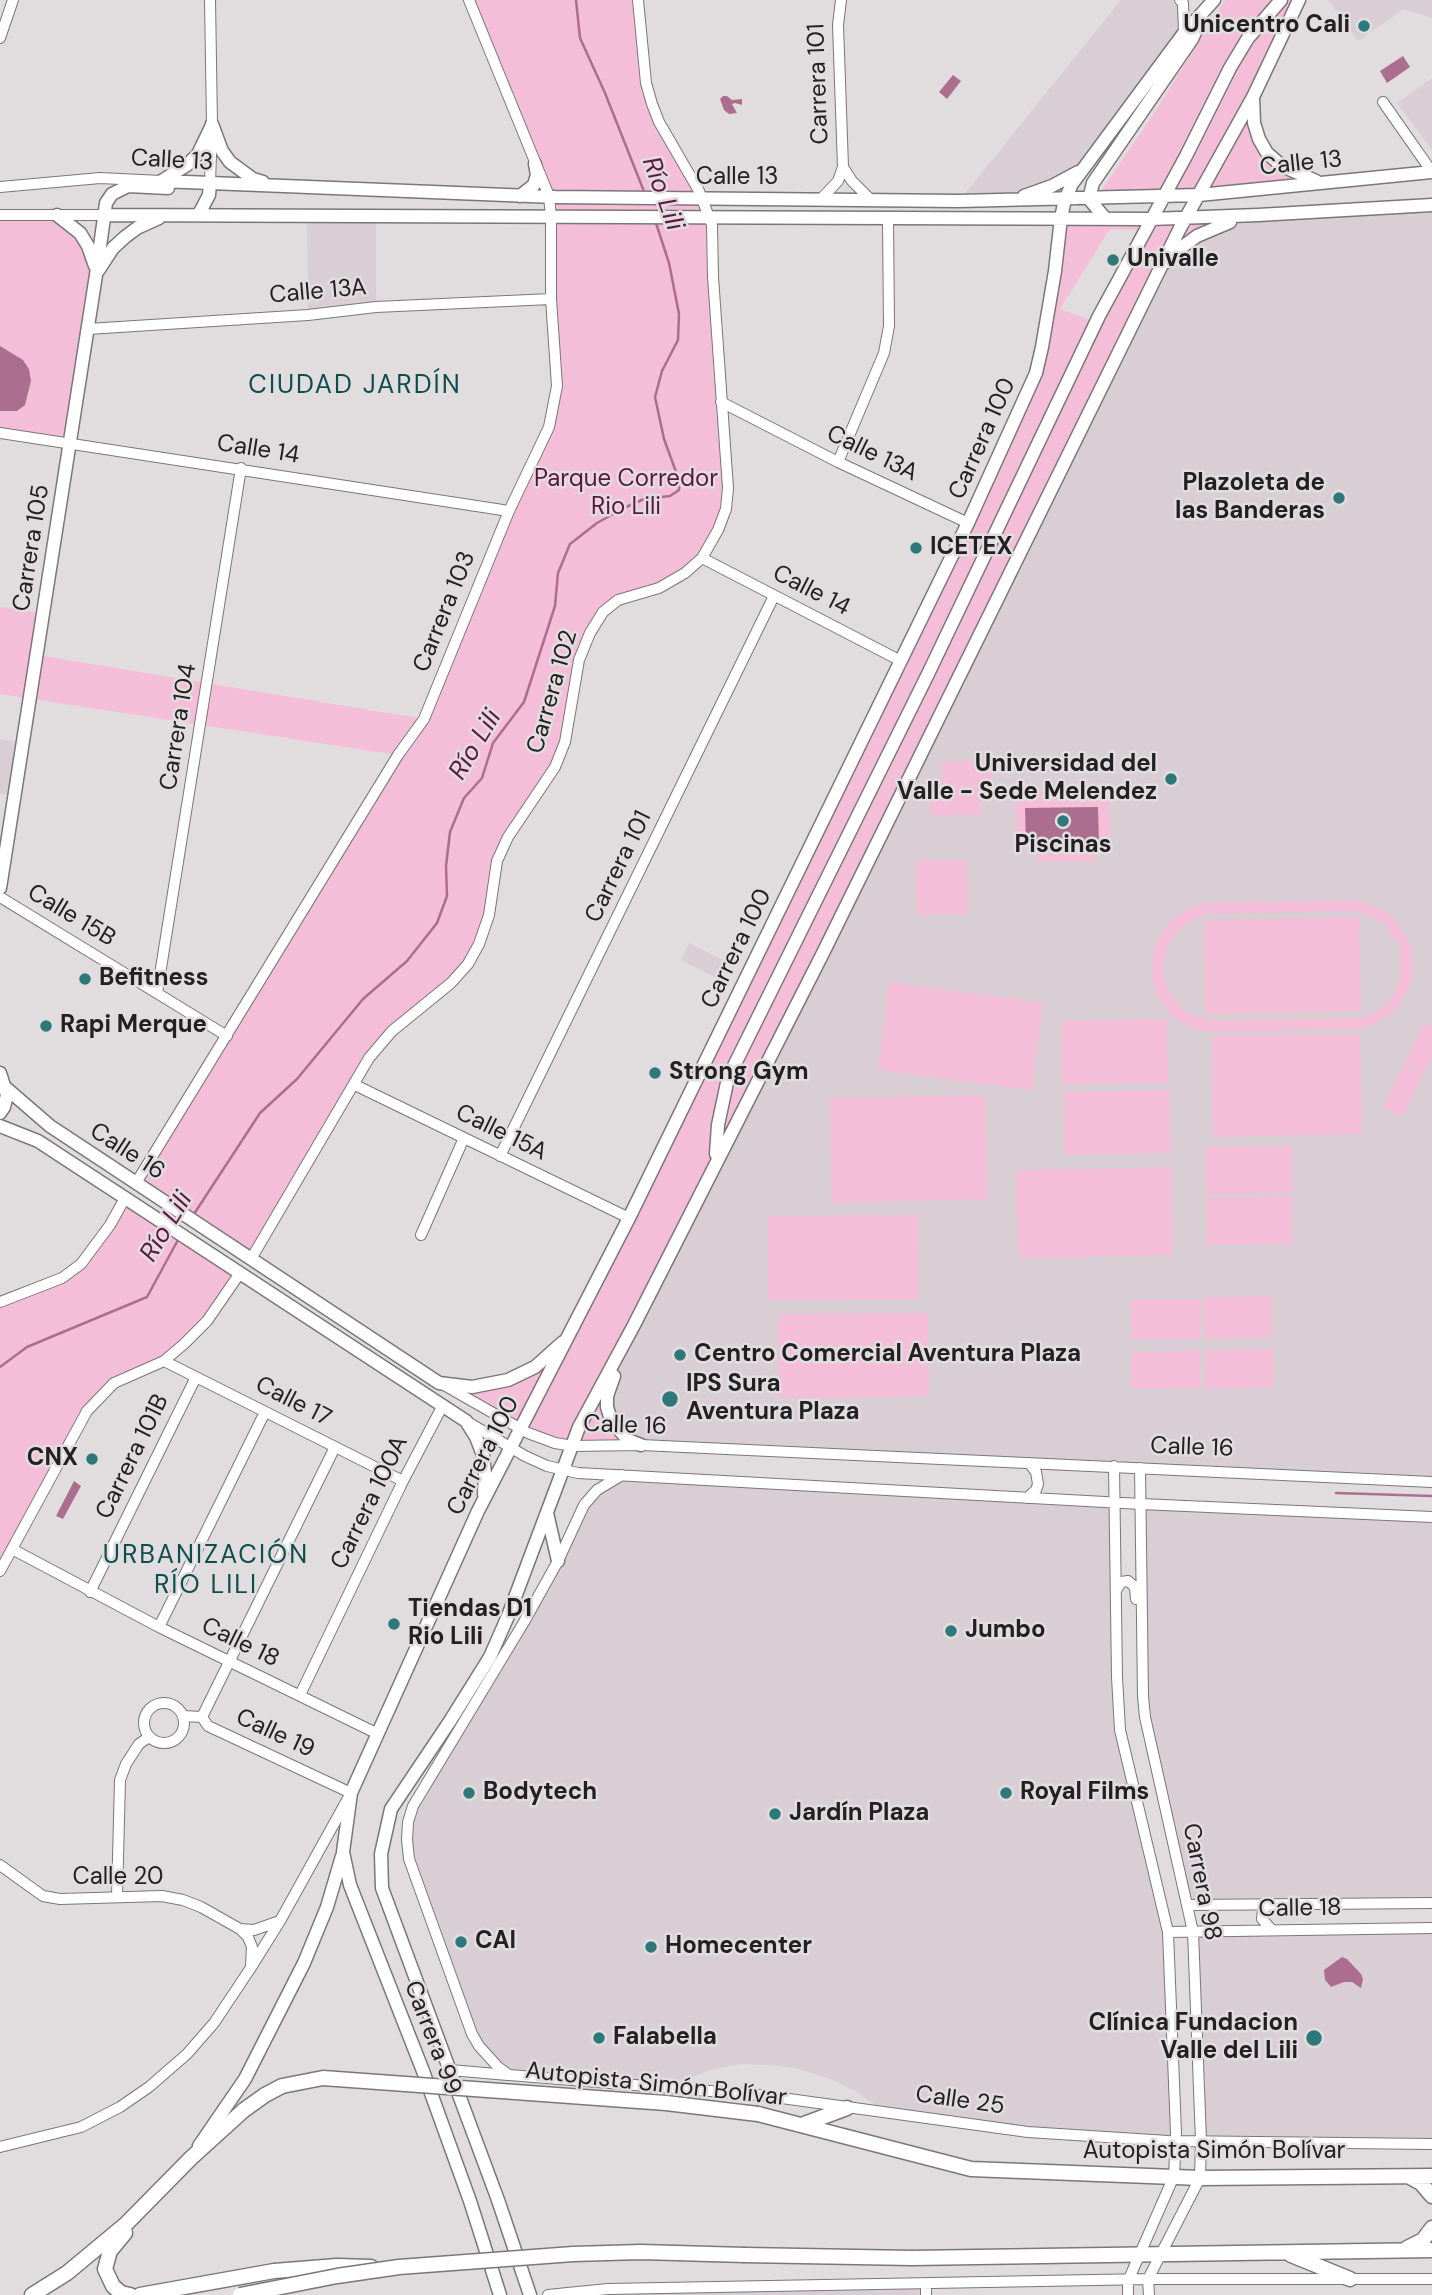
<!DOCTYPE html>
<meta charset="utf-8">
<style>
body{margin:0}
canvas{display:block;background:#e1dddf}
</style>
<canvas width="1432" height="2295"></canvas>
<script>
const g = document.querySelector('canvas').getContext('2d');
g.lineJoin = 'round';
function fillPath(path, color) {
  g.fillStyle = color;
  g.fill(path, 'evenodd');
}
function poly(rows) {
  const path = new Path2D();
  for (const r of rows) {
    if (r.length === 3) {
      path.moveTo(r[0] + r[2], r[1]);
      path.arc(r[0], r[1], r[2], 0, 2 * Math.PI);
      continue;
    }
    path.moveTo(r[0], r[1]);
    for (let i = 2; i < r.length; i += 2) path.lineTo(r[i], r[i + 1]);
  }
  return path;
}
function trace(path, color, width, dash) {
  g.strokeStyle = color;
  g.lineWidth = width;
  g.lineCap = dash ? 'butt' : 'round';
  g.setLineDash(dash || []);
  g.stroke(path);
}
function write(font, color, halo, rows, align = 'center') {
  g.font = font + ' "DM Sans",sans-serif';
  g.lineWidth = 5;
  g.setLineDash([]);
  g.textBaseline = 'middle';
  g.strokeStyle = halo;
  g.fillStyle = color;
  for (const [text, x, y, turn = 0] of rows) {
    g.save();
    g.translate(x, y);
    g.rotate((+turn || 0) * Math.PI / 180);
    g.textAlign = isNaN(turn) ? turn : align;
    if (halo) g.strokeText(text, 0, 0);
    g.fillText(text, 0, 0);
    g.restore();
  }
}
fillPath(poly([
 [1121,0,1180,0,1184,33,1080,171,1036,192,959,201],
 [1328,0,1432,0,1432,18,1404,9,1358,41],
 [1432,78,1432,150,1397,103],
 [1432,205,1432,1482,641,1445,620,1433,607,1396,634,1325,1150,289,1178,250,1237,220],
 [307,215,376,216,376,307,308,315],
 [0,739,23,743,14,796,0,794],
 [689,943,723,960,715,977,681,960],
 [622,1475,1114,1503,1118,1709,1168,1932,1176,2141,1028,2132,887,2113,855,2091,830,2079,795,2068,771,2065,740,2064,710,2070,667,2088,509,2075,479,2046,409,1859,408,1822,502,1660,584,1505],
 [1141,1504,1432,1517,1432,1903,1188,1905,1145,1717],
 [1432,1928,1432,2144,1201,2141,1193,1932],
 [926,2284,926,2295,592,2295,595,2293]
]), '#d9ced3');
fillPath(poly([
 [469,0,638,0,652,104,711,217,728,488,718,530,685,573,618,600,590,633,565,742,497,861,489,915,468,964,369,1058,251,1259,136,1183,397,755,0,694,0,607,43,613,37,655,424,719,549,427,557,386,549,197],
 [1225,0,1299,0,1253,97,1267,153,1323,183,1096,198,1153,115],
 [0,215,57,215,70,223,94,260,70,444,0,433],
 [1258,215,1216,226,1162,268,634,1325,611,1384,611,1420,641,1445,555,1443,452,1385,508,1380,571,1334,1036,373,1061,218],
 [1110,229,1137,230,1091,320,1060,309],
 [993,760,993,787,942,787,942,761],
 [980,788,981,815,930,815,929,789],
 [1109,792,1110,848,1096,849,1096,861,1038,862,1038,848,1016,848,1015,793],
 [916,860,967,860,968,914,917,915],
 [1355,900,1381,908,1395,919,1409,941,1413,958,1413,976,1407,993,1397,1008,1376,1024,1359,1029,1209,1032,1190,1028,1173,1017,1156,993,1151,974,1155,945,1171,920,1188,909,1206,903],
 [1356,911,1376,918,1385,925,1397,942,1401,952,1401,974,1394,994,1379,1010,1369,1015,1359,1018,1209,1020,1189,1013,1181,1007,1168,989,1163,969,1167,948,1178,930,1196,918,1207,914],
 [1359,917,1361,1011,1205,1014,1204,920],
 [889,982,1043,1003,1032,1090,878,1070],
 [1167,1019,1168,1083,1062,1084,1061,1021],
 [1424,1022,1432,1026,1432,1056,1424,1074,1404,1064],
 [1360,1034,1362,1134,1213,1137,1212,1036],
 [1403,1065,1423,1075,1403,1117,1383,1107],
 [1169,1090,1171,1153,1065,1155,1064,1092],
 [985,1095,988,1199,832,1203,830,1098],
 [1292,1146,1292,1193,1206,1195,1205,1147],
 [1171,1167,1173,1255,1018,1258,1016,1170],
 [1292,1196,1293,1244,1207,1245,1206,1198],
 [125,1198,240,1273,184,1344,101,1395,0,1571,0,1302,62,1278,81,1264],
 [918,1215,919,1299,768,1300,768,1216],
 [1272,1296,1273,1337,1205,1339,1204,1297],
 [1131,1299,1201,1299,1201,1339,1131,1339],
 [928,1313,929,1396,779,1398,778,1314],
 [1273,1349,1274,1387,1205,1389,1205,1351],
 [1200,1351,1201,1388,1131,1389,1131,1352]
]), '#f4bed9');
fillPath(poly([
 [1403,56,1410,67,1387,83,1380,71],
 [953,75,961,81,947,99,939,92],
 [723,96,727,96,732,100,742,99,742,105,735,103,732,104,737,113,729,114,724,110,720,99],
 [0,346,23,360,29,369,31,381,25,405,17,411,0,411],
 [1098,807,1099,843,1026,844,1025,808],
 [74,1481,81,1486,63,1519,56,1516],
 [1342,1957,1347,1959,1361,1974,1363,1979,1361,1988,1352,1982,1344,1982,1331,1987,1325,1980,1324,1970]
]), '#ac6e8f');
trace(poly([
 [576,0,580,38,605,93,645,194],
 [194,1214,260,1113,297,1079,363,999,407,961,437,923,447,896,446,866,450,832,464,798,482,778,493,743,524,702,555,606,558,573,570,544,597,523,624,508,644,499,670,496,679,490,679,480,664,439,655,397,662,371,678,340,679,314,669,263,656,223],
 [0,1367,27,1347,147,1297,179,1238],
 [1336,1493,1432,1496]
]), '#ac6e8f', 2.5);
const minor = poly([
 [1180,0,1183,3,1184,33],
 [0,38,13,0],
 [1383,102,1432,172],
 [843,167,852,181,871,200],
 [210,183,212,124,210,0],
 [0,187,100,178,161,181],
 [821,199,838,181,843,167,838,25,841,0],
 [0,215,103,215],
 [88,329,308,315,376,307,551,299],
 [721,402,838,462,968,523],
 [0,433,509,511],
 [838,462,884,353,889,326,888,219],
 [702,558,901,661],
 [0,897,227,1036],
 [157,993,241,468],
 [355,1085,629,1218],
 [500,1156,774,596],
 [136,1183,398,755,424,719,509,511,549,427,557,386,551,299,551,217,549,196,469,0],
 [421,1235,464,1138],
 [251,1259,369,1058,392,1031,451,983,468,964,479,944,489,915,497,861,508,837,555,767,565,742,579,660,590,633,603,612,618,600,659,588,685,573,702,558,718,530,726,509,728,488,713,277,712,225,699,191,659,122,652,104,646,83,638,0],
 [0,1302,62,1278,81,1264,110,1225,125,1198],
 [164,1361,403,1481],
 [444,1385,528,1433,555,1443,573,1446,641,1445,1432,1482],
 [466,1421,525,1456,547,1466,578,1473,1141,1504,1432,1517],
 [1114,1466,1117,1677,1120,1730,1168,1932,1176,2133,1174,2176,1128,2281,1128,2295],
 [1140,1468,1143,1696,1145,1717,1193,1932,1201,2141,1200,2178,1148,2279,1149,2295],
 [622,1475,597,1490,584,1505,558,1561,524,1622,413,1806,408,1822,407,1840,409,1859,472,2034,479,2046,498,2067,509,2075,760,2095,1028,2132,1168,2141,1432,2144],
 [1027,1498,1036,1490,1038,1484,1036,1472,1029,1463],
 [12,1549,159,1627,376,1733],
 [0,1571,87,1411,114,1383,164,1361,184,1344,207,1321,240,1273],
 [1117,1589,1121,1582,1128,1581,1135,1587,1136,1599],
 [90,1592,196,1377],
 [159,1627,265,1412],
 [300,1695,403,1481,443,1405],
 [164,1723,20],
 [202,1717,335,1447],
 [0,1865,43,1896,60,1899,162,1896,183,1900,201,1907,240,1929,248,1937,252,1947,251,1965],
 [117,1897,120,1780,126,1764,139,1744,149,1737],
 [1270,1904,1263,1909,1262,1919,1272,1930],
 [1188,1905,1432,1903],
 [240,1929,254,1930,280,1921],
 [1168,1932,1432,1928],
 [450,2070,508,2075],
 [0,2147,81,2127,120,2107,149,2087,187,2054,214,2023,250,1969,280,1921,351,1793,208,1726,202,1717,183,1716],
 [926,2284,926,2295],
 [548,2295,608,2289,1148,2279,1432,2279]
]);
const major = poly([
 [1253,98,1254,123,1259,139,1267,153,1282,166,1316,181],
 [212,124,222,151,230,162,253,179,263,182],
 [163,180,187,165,198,154,212,125],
 [161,181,555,197,959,201,1199,195,1432,172],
 [520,196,534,185,537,175,535,164],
 [1024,196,1052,186,1078,172],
 [199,214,209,195,210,183],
 [57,215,80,233,88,246,95,266],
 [103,215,1151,219,1258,215,1432,205],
 [1105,218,1089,199,1093,183,1192,39,1200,22],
 [1167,262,1178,250,1197,236,1230,222],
 [98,271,113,248,125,237,137,228,159,218],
 [0,888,96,275,106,203,112,194,128,186,168,188],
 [0,1073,7,1095,4,1107,0,1113],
 [6,1088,50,1126,439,1383,472,1387,508,1380,535,1367,563,1342],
 [0,1126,38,1141,466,1421,476,1437,483,1455,485,1474,484,1494],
 [716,1154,718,1125,728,1078,928,674,1099,316,1186,156,1230,68,1248,38,1281,0],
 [614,1376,607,1396,607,1407,611,1420,628,1440,641,1445],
 [547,1513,558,1561],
 [199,2146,245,2079,304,1963,327,1907,342,1856],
 [500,2295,470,2201,423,2071,350,1885,343,1852,351,1793,478,1511,629,1218,968,523,1036,373,1042,347,1055,271,1061,218,1065,199,1072,184,1184,33,1214,0],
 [530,2295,498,2200,382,1888,381,1854,391,1809,450,1721,490,1657,508,1616,579,1427,634,1325,823,953,1179,230,1253,97,1299,0]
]);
const highway = poly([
 [758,2114,971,2169,1200,2178,1432,2176],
 [804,2124,847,2108],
 [1410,2177,1421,2183,1432,2196],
 [125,2233,110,2251,105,2269,113,2286,121,2293,130,2295],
 [1407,2248,1423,2240,1432,2228],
 [745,2255,912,2258,1432,2250],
 [1291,2255,1350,2279],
 [32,2295,67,2273,126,2224,191,2158,244,2110],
 [140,2295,274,2271,337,2266,371,2267]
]);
trace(minor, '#7a7778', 12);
trace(major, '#7a7778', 15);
trace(highway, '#7a7778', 17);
trace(minor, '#fff', 10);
trace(major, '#fff', 12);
trace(highway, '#fff', 14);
const highwayBridge = poly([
 [244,2110,265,2095,282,2086,323,2078,666,2103,758,2114],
 [240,2295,337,2276,399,2267,573,2254,641,2252,745,2255]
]);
trace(highwayBridge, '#7a7778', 17, []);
trace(highwayBridge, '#fff', 14);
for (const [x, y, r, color] of [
 [1364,26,7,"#2f787a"],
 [1113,260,7,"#2f787a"],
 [1339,498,7,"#2f787a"],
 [916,548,7,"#2f787a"],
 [1171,779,7,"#2f787a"],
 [1063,821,7,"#2f787a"],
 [85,979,7,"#2f787a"],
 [46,1026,7,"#2f787a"],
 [655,1073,7,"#2f787a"],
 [680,1355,7,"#2f787a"],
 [670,1399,9,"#2f787a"],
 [92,1459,7,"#2f787a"],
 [394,1624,7,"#2f787a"],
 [951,1631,7,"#2f787a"],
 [469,1793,7,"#2f787a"],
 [1006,1793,7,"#2f787a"],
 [775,1814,7,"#2f787a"],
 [461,1942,7,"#2f787a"],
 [651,1947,7,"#2f787a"],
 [599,2038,7,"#2f787a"],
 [1314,2038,9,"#2f787a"]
]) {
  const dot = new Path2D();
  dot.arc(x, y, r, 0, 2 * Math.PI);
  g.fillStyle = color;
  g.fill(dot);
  trace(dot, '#e1dddf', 2.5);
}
write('bold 24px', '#222021', '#e1dddf', [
 ["Unicentro Cali",1350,26,"right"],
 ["Univalle",1127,260],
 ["Plazoleta de",1325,484,"right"],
 ["las Banderas",1325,512,"right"],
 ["ICETEX",930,548],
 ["Universidad del",1157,765,"right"],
 ["Valle - Sede Melendez",1157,793,"right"],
 ["Piscinas",1063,846,"center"],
 ["Befitness",99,979],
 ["Rapi Merque",60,1026],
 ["Strong Gym",669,1073],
 ["Centro Comercial Aventura Plaza",694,1355],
 ["IPS Sura",686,1385],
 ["Aventura Plaza",686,1413],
 ["CNX",78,1459,"right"],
 ["Tiendas D1",408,1610],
 ["Rio Lili",408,1638],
 ["Jumbo",965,1631],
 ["Bodytech",483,1793],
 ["Royal Films",1020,1793],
 ["Jardín Plaza",789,1814],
 ["CAI",475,1942],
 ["Homecenter",665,1947],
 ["Clínica Fundacion",1298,2024,"right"],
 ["Valle del Lili",1298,2052,"right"],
 ["Falabella",613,2038]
], 'left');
write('24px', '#222021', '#e1dddf', [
 ["Carrera 101",819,84,-92],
 ["Calle 13",172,161,3],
 ["Calle 13",1301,164,-6],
 ["Calle 13",737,178],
 ["Calle 13A",318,292,-5],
 ["Carrera 100",983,439,-66],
 ["Calle 14",258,450,9],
 ["Calle 13A",872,454,26],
 ["Carrera 105",32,548,-81],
 ["Calle 14",811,591,27],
 ["Carrera 103",445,612,-68],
 ["Carrera 102",553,692,-74],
 ["Carrera 104",179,727,-81],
 ["Carrera 101",619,867,-64],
 ["Calle 15B",71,916,31],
 ["Carrera 100",737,949,-64],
 ["Calle 15A",501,1133,26],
 ["Calle 16",127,1152,33],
 ["Calle 17",293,1402,27],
 ["Calle 16",625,1426,2],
 ["Calle 16",1192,1448,2],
 ["Carrera 100",484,1456,-63],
 ["Carrera 101B",133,1457,-64],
 ["Carrera 100A",370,1503,-64],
 ["Calle 18",240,1643,26],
 ["Calle 19",275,1734,25],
 ["Calle 20",118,1878],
 ["Carrera 98",1201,1882,79],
 ["Calle 18",1300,1909,-1],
 ["Carrera 99",432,2038,69],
 ["Autopista Simón Bolívar",656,2085,6],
 ["Calle 25",960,2101,8],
 ["Autopista Simón Bolívar",1214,2152]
]);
write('24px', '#5f1343', '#e1dddf', [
 ["Parque Corredor",626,480],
 ["Rio Lili",626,508]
]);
write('italic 26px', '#621645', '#e1dddf', [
 ["Río Lili",662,194,70],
 ["Río Lili",476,745,-59],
 ["Río Lili",167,1227,-59]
]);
g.letterSpacing = '2px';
write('26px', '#0d4d4e', '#e1dddf', [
 ["CIUDAD JARDÍN",355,386],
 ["URBANIZACIÓN",206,1556],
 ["RÍO LILI",206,1586]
]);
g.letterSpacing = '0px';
</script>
